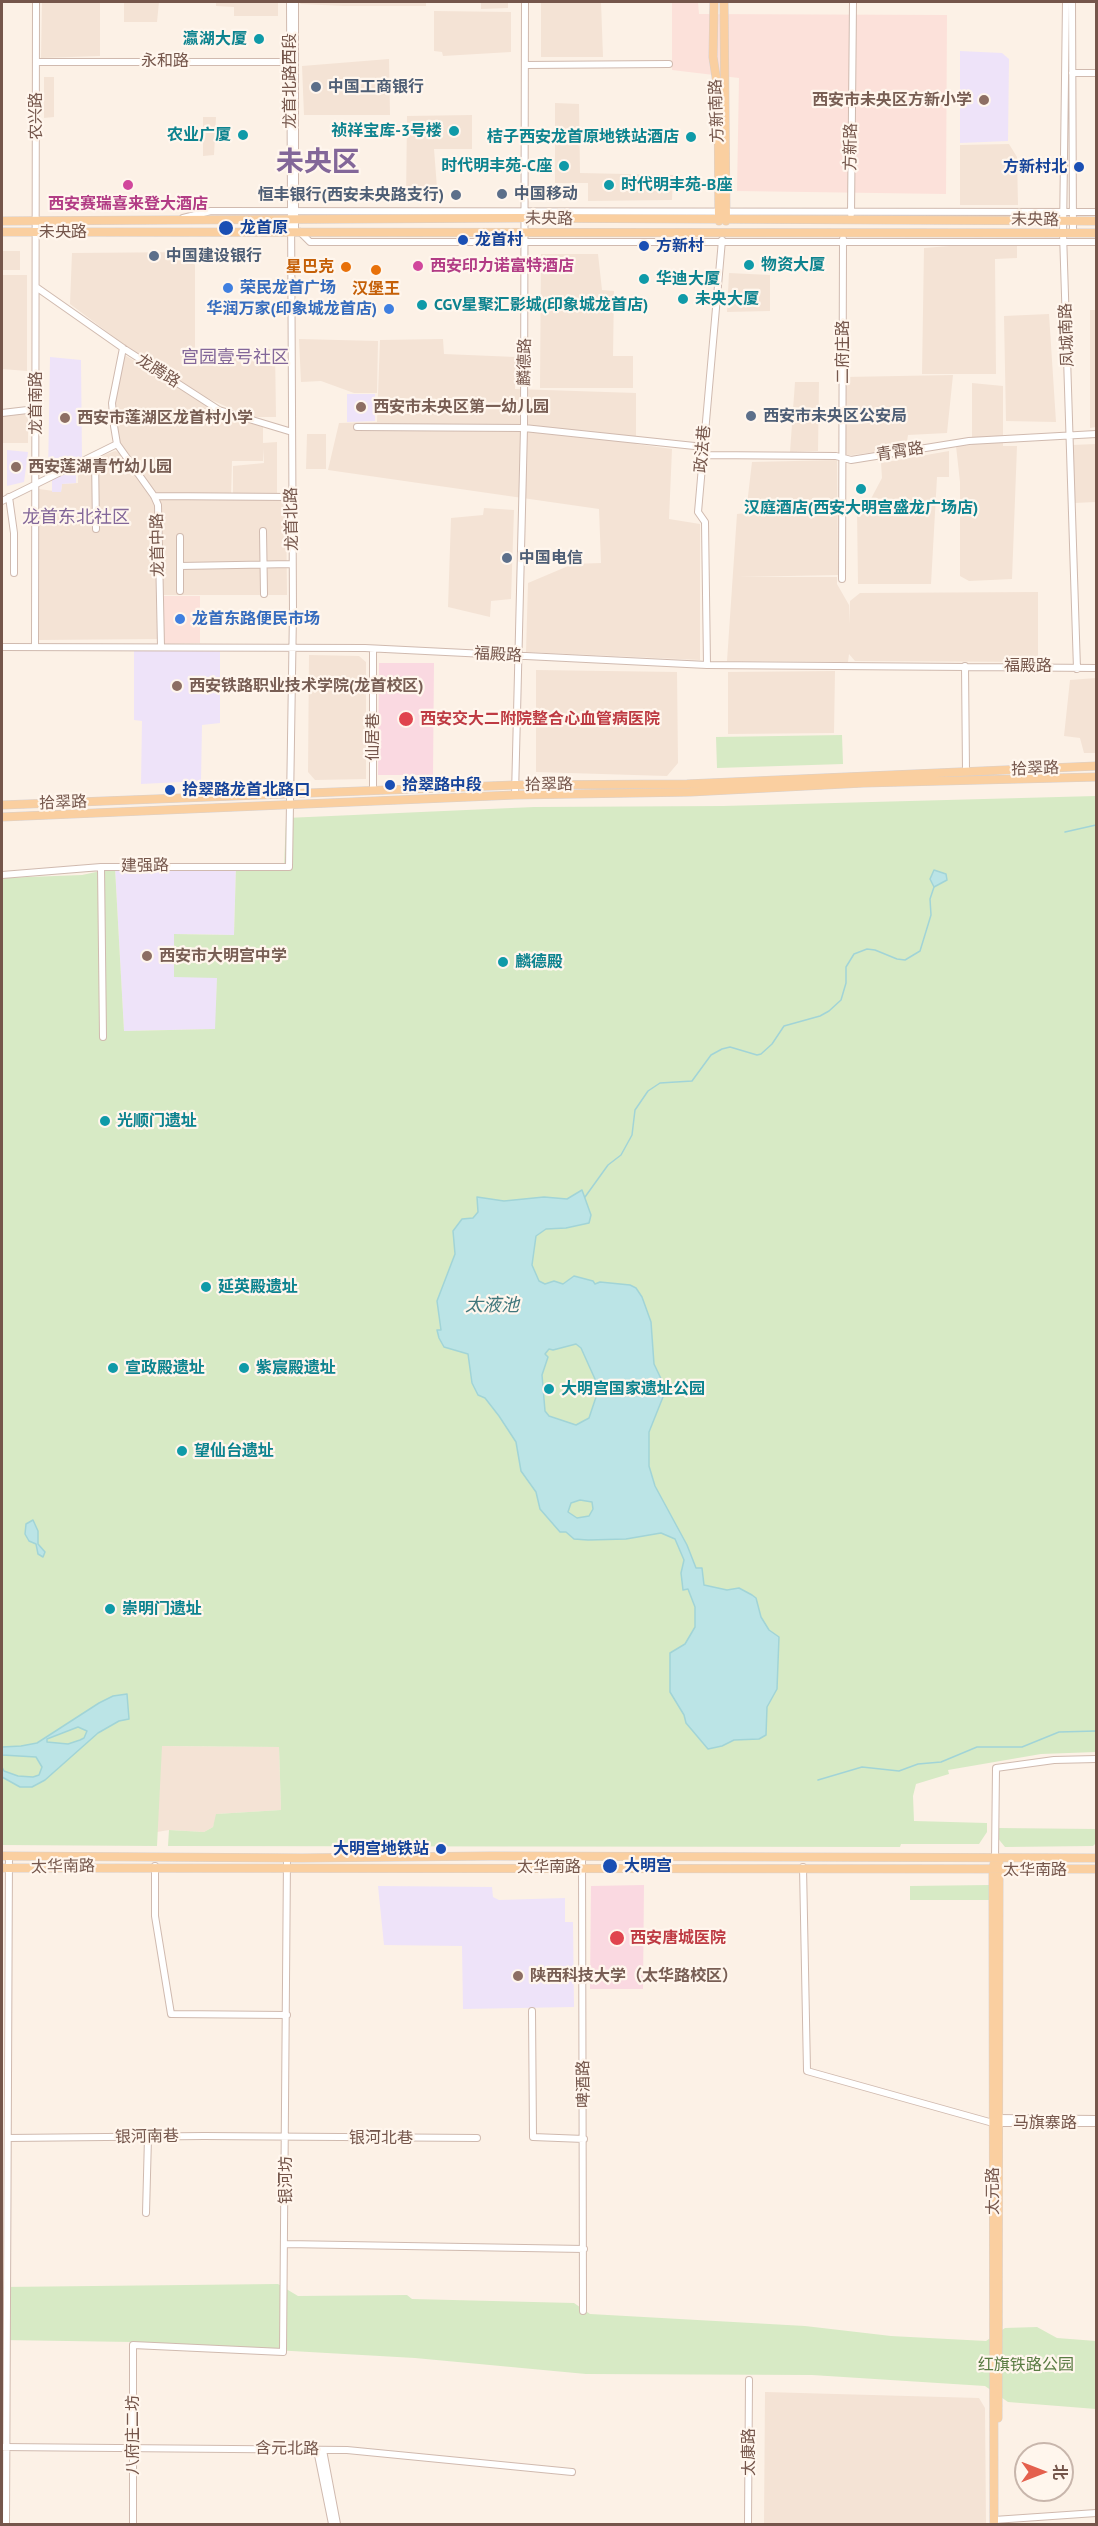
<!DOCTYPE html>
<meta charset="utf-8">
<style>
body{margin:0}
#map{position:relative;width:1098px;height:2526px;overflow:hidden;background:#fcf1e6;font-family:"PT Sans","Noto Sans SC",sans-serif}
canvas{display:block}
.frame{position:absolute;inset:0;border:3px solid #75564b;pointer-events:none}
.north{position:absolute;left:1014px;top:2442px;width:60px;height:60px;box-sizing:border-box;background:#fff6ed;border:2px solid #c8b6ac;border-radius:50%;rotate:90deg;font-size:16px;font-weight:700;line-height:24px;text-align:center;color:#75564b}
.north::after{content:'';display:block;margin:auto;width:21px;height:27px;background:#e4604d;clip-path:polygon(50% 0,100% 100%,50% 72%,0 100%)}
</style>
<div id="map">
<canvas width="1098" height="2526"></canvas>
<div class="frame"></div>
<div class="north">北</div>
</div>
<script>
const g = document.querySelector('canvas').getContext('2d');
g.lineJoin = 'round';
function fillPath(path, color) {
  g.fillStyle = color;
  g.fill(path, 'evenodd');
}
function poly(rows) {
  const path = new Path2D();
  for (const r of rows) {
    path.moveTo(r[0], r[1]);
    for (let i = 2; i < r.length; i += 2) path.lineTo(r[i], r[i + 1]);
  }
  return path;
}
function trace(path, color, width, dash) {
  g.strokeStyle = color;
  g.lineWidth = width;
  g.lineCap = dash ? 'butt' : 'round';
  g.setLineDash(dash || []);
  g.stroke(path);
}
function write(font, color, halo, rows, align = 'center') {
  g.font = font + ' "PT Sans","Noto Sans SC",sans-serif';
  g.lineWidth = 4.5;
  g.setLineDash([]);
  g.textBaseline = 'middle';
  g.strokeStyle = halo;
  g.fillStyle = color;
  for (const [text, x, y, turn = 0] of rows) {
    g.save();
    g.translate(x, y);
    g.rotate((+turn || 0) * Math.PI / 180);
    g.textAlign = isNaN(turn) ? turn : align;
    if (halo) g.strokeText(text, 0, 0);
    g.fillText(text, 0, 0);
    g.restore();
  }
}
fillPath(poly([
 [42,2,100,2,100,56,41,58],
 [124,2,159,2,157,22,124,22],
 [216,2,278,2,278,16,234,16,234,7,216,6],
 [301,2,426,2,426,6,344,6,300,4],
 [481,2,508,2,508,8,481,9],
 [541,2,601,2,603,57,541,57],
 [434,11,511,12,511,52,443,56,442,52,434,51],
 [389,59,390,115,304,115,302,66],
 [44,77,54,77,54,117,44,118],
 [555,103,579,104,580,173,673,175,672,200,588,201,588,183,555,183],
 [472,115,472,149,434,149,438,201,406,202,407,116],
 [203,117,216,117,214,155,203,156],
 [1009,144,1017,157,1018,205,960,205,960,145],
 [962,245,1017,245,1017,258,995,259,996,374,922,374,924,248],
 [2,251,20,251,20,270,2,270],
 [195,252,195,349,275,349,276,417,250,417,200,395,146,361,70,304,72,253],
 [541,254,598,254,602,290,614,291,613,356,633,356,633,388,540,388],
 [729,273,770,275,770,311,727,312],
 [2,275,27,275,27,371,2,369],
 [1090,310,1096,310,1096,427,1090,428],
 [1049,314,1056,422,1006,421,1004,316],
 [299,339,378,341,377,393,354,393,321,381,301,382],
 [443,339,444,354,516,357,515,389,636,393,636,444,672,449,669,519,700,524,700,660,526,652,528,583,573,564,601,563,599,509,328,470,339,423,377,422,380,340],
 [123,354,221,413,263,427,263,443,277,442,277,494,233,493,233,466,264,463,263,448,263,461,232,461,231,496,155,495,119,443,114,402],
 [953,375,947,433,908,435,906,448,845,456,845,377],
 [795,382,819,382,818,451,790,452],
 [972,383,1003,386,1003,446,1017,446,1012,579,969,581,960,576,960,482,956,446,972,445],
 [28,412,28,443,2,443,2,415],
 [307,434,326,434,326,469,306,469],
 [1096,444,1096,502,1074,503,1072,445],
 [115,451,122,453,155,505,157,639,38,640,39,489,61,492,62,484,78,483,78,470,87,466,85,462],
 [949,451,949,477,937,477,931,584,858,584,857,510,865,510,882,478,881,463],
 [837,460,838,575,737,577,837,577,837,584,849,605,849,624,850,601,860,593,1038,592,1038,662,855,661,849,654,848,662,727,661,737,514,746,513,752,462],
 [159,499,286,499,287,595,161,595],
 [484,508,514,510,511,599,491,601,490,617,448,607,451,518,483,515],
 [309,655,359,656,366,662,366,779,315,780,308,772],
 [536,670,677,672,678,763,667,776,536,772],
 [835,671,834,733,728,734,728,672],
 [1096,678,1096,753,1084,753,1080,738,1064,736,1070,680],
 [161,1746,279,1747,281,1810,217,1814,213,1827,204,1832,169,1830,157,1832],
 [765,2392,979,2398,985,2408,986,2524,764,2524]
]), '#f4e3d5');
fillPath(poly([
 [672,2,698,2,699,14,947,15,946,194,737,191,739,78,672,70],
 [161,596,200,596,200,643,161,644]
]), '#fce1da');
fillPath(poly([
 [960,51,1002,53,1009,59,1008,141,960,143],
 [50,357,81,360,82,459,48,476],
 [347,394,375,394,375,421,347,422],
 [7,450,28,452,24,482,7,486],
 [76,471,76,483,62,484,61,492,52,492,52,477,63,472],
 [220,650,220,723,202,725,201,781,141,784,142,721,134,720,134,651],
 [236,866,234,935,174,934,217,978,216,1029,124,1031,115,868],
 [378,1886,492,1887,493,1897,499,1900,565,1898,565,1922,573,1922,574,2007,463,2009,462,1946,384,1945]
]), '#eee3f9');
fillPath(poly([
 [379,663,434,663,433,775,378,775],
 [644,1885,643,1989,590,1989,591,1886]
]), '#fad9e1');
fillPath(poly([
 [842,735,843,764,717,768,716,737],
 [1096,796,1096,1752,1041,1754,948,1770,949,1774,916,1784,913,1796,914,1821,987,1823,987,1832,979,1844,901,1844,900,1847,168,1846,169,1830,204,1832,213,1827,216,1814,281,1810,279,1747,162,1746,157,1846,2,1845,2,878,82,875,115,868,124,1031,215,1029,217,978,174,977,174,934,234,935,236,866,284,868,286,818,534,807,723,806],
 [999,1828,1096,1829,1096,1843,1093,1846,1005,1847,996,1836,996,1830],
 [990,1885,990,1900,910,1900,910,1886],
 [278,2284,298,2296,407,2295,412,2299,574,2303,590,2314,805,2326,891,2336,986,2341,1005,2328,1037,2327,1057,2338,1096,2341,1096,2409,1008,2402,985,2386,812,2375,586,2374,415,2358,133,2342,2,2340,2,2287]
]), '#d7eac5');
const water = poly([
 [934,870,946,874,947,880,934,887,930,879,934,870],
 [582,1190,591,1215,589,1223,566,1228,546,1229,536,1236,532,1265,539,1281,545,1284,554,1281,563,1284,574,1276,593,1281,595,1284,600,1282,630,1285,636,1288,642,1297,651,1322,654,1364,664,1385,665,1392,649,1432,649,1466,655,1486,687,1545,696,1568,702,1568,704,1585,727,1590,739,1588,752,1595,756,1598,761,1617,769,1630,779,1637,777,1689,767,1707,766,1735,759,1739,734,1740,722,1746,708,1749,686,1723,684,1715,670,1692,670,1653,685,1644,695,1627,695,1607,688,1589,683,1590,681,1573,684,1560,675,1539,661,1533,626,1539,588,1540,574,1539,566,1532,560,1532,540,1509,536,1492,521,1471,516,1442,499,1416,485,1398,478,1395,472,1383,468,1354,444,1347,439,1338,437,1330,441,1330,437,1301,455,1254,453,1231,462,1219,473,1218,478,1212,477,1197,504,1201,544,1197,567,1199,582,1190],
 [576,1344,581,1348,599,1388,589,1418,576,1425,549,1416,545,1411,542,1375,548,1357,545,1354,549,1349,553,1350,576,1344],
 [580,1500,592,1502,593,1509,589,1516,577,1518,568,1512,571,1503,580,1500],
 [33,1520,38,1531,38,1544,45,1552,43,1557,38,1554,36,1544,29,1541,25,1534,26,1524,33,1520],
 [127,1694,129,1719,119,1721,98,1733,45,1780,32,1787,20,1787,2,1777,2,1767,4,1771,18,1776,33,1777,39,1775,42,1767,36,1757,2,1755,2,1747,21,1746,37,1743,99,1703,113,1696,127,1694],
 [78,1727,87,1731,84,1738,80,1740,68,1744,47,1742,47,1739,78,1727]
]);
fillPath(water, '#bbe4e6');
trace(water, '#a1d4d7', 1.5);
trace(poly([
 [1065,832,1096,825],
 [585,1197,608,1165,621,1155,632,1135,635,1110,648,1091,660,1083,692,1081,711,1055,722,1049,730,1047,757,1055,761,1054,772,1044,784,1026,820,1016,829,1011,841,1000,846,983,846,967,854,954,867,949,875,950,897,959,905,960,920,951,931,915,930,899,934,887],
 [818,1780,862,1767,899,1771,918,1764,941,1762,977,1747,1022,1747,1059,1732,1096,1731]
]), '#a1d4d7', 1.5);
const minor = poly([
 [1066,2,1063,233,1077,669],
 [1072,2,1073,233],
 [36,62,295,62],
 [525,65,669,64],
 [1072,73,1096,73],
 [851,214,853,2],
 [183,218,211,211,1096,212],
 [295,232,295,2],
 [300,232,310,242,1096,242],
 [36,287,123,348,219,410,292,432],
 [123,348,112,403,114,426,117,444,154,496,158,505,161,647],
 [2,413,36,409],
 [357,427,524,428,704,447],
 [703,455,836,456,851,460,969,441,1096,434],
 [95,456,96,529],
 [154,496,291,497],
 [9,497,14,533,14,573],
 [2,501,117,444],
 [263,531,264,594],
 [180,537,180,591],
 [180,566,292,564],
 [842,579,843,239],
 [2,647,365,648,707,665,1096,668],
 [35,647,36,2],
 [373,649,373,790],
 [707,665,705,522,698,512,722,240],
 [965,666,966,771],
 [515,795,524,428,525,2],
 [101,867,103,1037],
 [2,875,101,867,289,867,293,611,290,2],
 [582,1856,583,2311],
 [995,1858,996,1768,1054,1760,1096,1759],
 [155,1866,155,1916,171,2014,287,2015],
 [803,1867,807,2071,993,2123,1096,2123],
 [532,2011,533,2137,584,2139],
 [995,2118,1096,2119],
 [8,2138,204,2136,477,2138],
 [146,2213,148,2137],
 [286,2244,584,2249],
 [2,2447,347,2450,572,2472],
 [317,2450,332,2524],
 [323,2450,337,2524],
 [994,2520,1096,2513],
 [6,2524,9,1856],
 [133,2524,133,2345,283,2352,287,1858],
 [748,2524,749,2380]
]);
const major = poly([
 [714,2,713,57,718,90,719,221],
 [724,2,726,221],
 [2,221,516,218,1096,221],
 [2,232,1096,233],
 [2,805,515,785,687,784,1096,766],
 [2,817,515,795,690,792,863,783,1096,777],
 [2,1856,302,1858,491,1856,1096,1858],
 [2,1868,1096,1869],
 [998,2418,999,1858],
 [994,2524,993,1870,995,1858]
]);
trace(minor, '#d0baaf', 8);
trace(major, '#d8d0cd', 9);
trace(minor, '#fff', 6);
trace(major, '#facfa0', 8);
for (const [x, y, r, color] of [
 [259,39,6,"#0f9aa8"],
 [316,87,6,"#5c6f8a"],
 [984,100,6,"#8d6e63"],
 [454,131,6,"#0f9aa8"],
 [243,135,6,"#0f9aa8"],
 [691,137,6,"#0f9aa8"],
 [564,166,6,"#0f9aa8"],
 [1079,167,6,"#1a4fb4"],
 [128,185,6,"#d1479c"],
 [609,185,6,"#0f9aa8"],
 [502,194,6,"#5c6f8a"],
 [456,195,6,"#5c6f8a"],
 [226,228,8,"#1a4fb4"],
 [463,240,6,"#1a4fb4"],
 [644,246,6,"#1a4fb4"],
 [154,256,6,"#5c6f8a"],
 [749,265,6,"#0f9aa8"],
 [418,266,6,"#d1479c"],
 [346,267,6,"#e8710a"],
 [376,270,6,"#e8710a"],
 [644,279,6,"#0f9aa8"],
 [228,288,6,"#3f7fe0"],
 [683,299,6,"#0f9aa8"],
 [422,305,6,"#0f9aa8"],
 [389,309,6,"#3f7fe0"],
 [361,407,6,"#8d6e63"],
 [751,416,6,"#5c6f8a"],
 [65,418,6,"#8d6e63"],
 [16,467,6,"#8d6e63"],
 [861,489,6,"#0f9aa8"],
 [507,558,6,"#5c6f8a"],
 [180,619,6,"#3f7fe0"],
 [177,686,6,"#8d6e63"],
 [406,719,8,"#e0444e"],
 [390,785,6,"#1a4fb4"],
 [170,790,6,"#1a4fb4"],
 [147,956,6,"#8d6e63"],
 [503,962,6,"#0f9aa8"],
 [105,1121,6,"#0f9aa8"],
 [206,1287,6,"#0f9aa8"],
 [113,1368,6,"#0f9aa8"],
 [244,1368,6,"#0f9aa8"],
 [549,1389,6,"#0f9aa8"],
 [182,1451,6,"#0f9aa8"],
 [110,1609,6,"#0f9aa8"],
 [441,1849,6,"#1a4fb4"],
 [610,1866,8,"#1a4fb4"],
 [617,1938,8,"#e0444e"],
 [518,1976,6,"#8d6e63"]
]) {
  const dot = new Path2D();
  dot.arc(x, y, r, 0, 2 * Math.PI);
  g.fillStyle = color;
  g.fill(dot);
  trace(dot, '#fff6ed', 2);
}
write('bold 16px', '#0d838f', '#fff6ed', [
 ["瀛湖大厦",247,39,"right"],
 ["祯祥宝库-3号楼",442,131,"right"],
 ["农业广厦",231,135,"right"],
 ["桔子西安龙首原地铁站酒店",679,137,"right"],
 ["时代明丰苑-C座",552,166,"right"],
 ["时代明丰苑-B座",621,185],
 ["物资大厦",761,265],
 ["华迪大厦",656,279],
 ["未央大厦",695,299],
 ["CGV星聚汇影城(印象城龙首店)",434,305],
 ["汉庭酒店(西安大明宫盛龙广场店)",861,508,"center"],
 ["麟德殿",515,962],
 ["光顺门遗址",117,1121],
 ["延英殿遗址",218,1287],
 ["宣政殿遗址",125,1368],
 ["紫宸殿遗址",256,1368],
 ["大明宫国家遗址公园",561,1389],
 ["望仙台遗址",194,1451],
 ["崇明门遗址",122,1609]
], 'left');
write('16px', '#75564b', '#fff6ed', [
 ["永和路",165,61],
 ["龙首北路西段",290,81,-90],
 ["方新南路",717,111,-92],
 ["农兴路",36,116,-90],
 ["方新路",851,147,-89],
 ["未央路",549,219,1],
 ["未央路",1035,220,1],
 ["未央路",63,232],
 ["凤城南路",1067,335,-92],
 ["二府庄路",843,352,-90],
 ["麟德路",525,362,-89],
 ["龙腾路",158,371,32],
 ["龙首南路",36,403,-90],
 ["政法巷",703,449,-85],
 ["青霄路",900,452,-9],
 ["龙首北路",292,519,-91],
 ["龙首中路",158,545,-91],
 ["福殿路",498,655,3],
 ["福殿路",1028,666],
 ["仙居巷",373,737,-90],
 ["拾翠路",1035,769,-2],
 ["拾翠路",549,785,-1],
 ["拾翠路",63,803,-2],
 ["建强路",145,866,-1],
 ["太华南路",63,1867,-1],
 ["太华南路",549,1867],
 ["太华南路",1035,1870],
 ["啤酒路",584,2084,-91],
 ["马旗寨路",1045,2123],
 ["银河南巷",147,2137,-1],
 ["银河北巷",381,2138],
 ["银河坊",286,2180,-90],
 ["太元路",993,2191,-90],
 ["八府庄二坊",133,2435,-90],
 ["含元北路",287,2449,1],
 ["太康路",749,2452,-90]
]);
write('bold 16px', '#4e5e75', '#fff6ed', [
 ["中国工商银行",328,87],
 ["中国移动",514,194],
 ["恒丰银行(西安未央路支行)",444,195,"right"],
 ["中国建设银行",166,256],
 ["西安市未央区公安局",763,416],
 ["中国电信",519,558]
], 'left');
write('bold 16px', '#785e54', '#fff6ed', [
 ["西安市未央区方新小学",972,100,"right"],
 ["西安市未央区第一幼儿园",373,407],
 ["西安市莲湖区龙首村小学",77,418],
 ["西安莲湖青竹幼儿园",28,467],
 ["西安铁路职业技术学院(龙首校区)",189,686],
 ["西安市大明宫中学",159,956],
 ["陕西科技大学（太华路校区）",530,1976]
], 'left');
write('bold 16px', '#164399', '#fff6ed', [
 ["方新村北",1067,167,"right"],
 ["龙首原",240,228],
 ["龙首村",475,240],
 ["方新村",656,246],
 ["拾翠路中段",402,785],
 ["拾翠路龙首北路口",182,790],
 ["大明宫地铁站",429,1849,"right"],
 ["大明宫",624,1866]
], 'left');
write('bold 16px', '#b23c85', '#fff6ed', [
 ["西安赛瑞喜来登大酒店",128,204],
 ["西安印力诺富特酒店",430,266,"left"]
]);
write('bold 16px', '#c56008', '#fff6ed', [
 ["星巴克",334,267],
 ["汉堡王",376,289,"center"]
], 'right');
write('bold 16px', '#366cbe', '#fff6ed', [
 ["荣民龙首广场",240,288],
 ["华润万家(印象城龙首店)",377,309,"right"],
 ["龙首东路便民市场",192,619]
], 'left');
write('bold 16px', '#be3a42', '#fff6ed', [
 ["西安交大二附院整合心血管病医院",420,719],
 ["西安唐城医院",630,1938]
], 'left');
write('16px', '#597b42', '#fff6ed', [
 ["红旗铁路公园",1026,2365]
]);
write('18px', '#836799', '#fff6ed', [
 ["宫园壹号社区",235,358],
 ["龙首东北社区",76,518]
]);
write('italic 18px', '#3f767b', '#fff6ed', [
 ["太液池",492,1306]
]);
write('bold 28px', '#836799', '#fff6ed', [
 ["未央区",318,163]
]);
</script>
